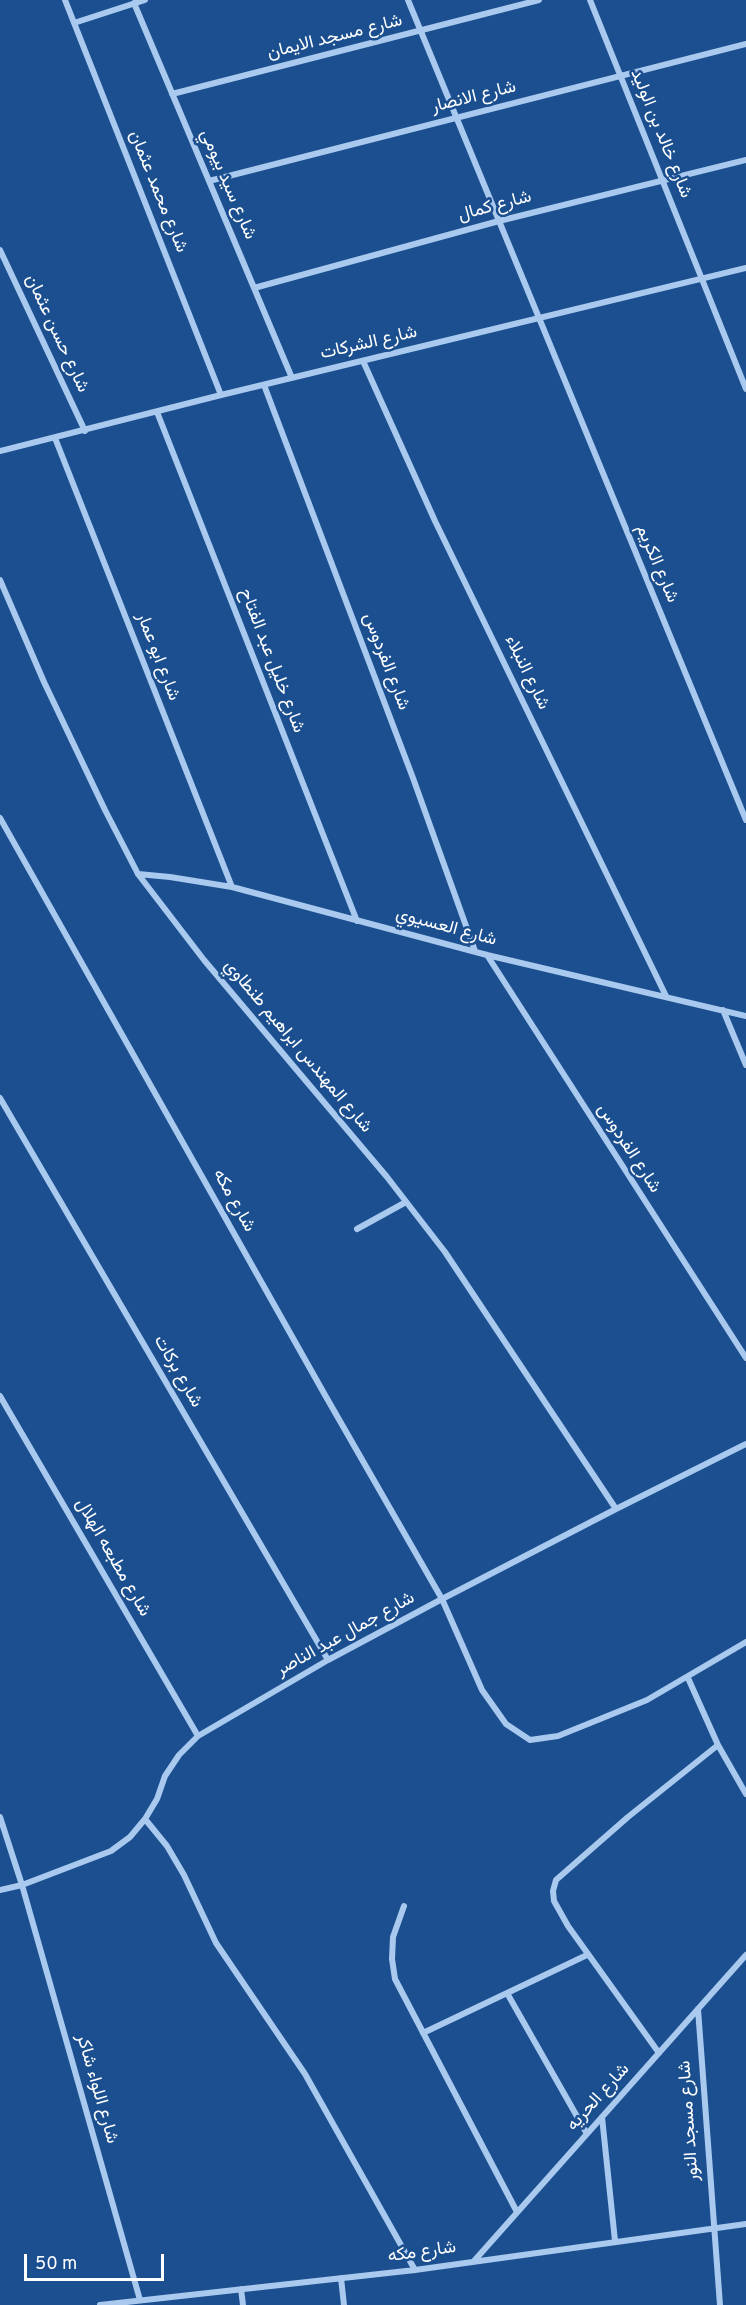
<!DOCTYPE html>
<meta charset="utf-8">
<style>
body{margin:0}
#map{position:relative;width:746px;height:2305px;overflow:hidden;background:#1b4f8f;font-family:Overpass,sans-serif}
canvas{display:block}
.scale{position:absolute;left:24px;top:2254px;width:140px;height:27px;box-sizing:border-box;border:3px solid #fff;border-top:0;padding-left:8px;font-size:18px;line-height:21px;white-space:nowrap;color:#fff;-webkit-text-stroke:4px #1b4f8f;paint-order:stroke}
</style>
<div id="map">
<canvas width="746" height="2305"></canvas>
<div class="scale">50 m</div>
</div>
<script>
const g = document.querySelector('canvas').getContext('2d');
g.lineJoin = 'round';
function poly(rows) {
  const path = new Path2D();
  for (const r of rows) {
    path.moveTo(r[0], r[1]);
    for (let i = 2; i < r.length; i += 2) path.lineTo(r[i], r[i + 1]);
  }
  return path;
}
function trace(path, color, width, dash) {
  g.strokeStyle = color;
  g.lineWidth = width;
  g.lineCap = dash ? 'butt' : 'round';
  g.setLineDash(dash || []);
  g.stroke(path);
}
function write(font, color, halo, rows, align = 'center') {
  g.font = font + ' Overpass,Vazirmatn,sans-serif';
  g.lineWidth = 5;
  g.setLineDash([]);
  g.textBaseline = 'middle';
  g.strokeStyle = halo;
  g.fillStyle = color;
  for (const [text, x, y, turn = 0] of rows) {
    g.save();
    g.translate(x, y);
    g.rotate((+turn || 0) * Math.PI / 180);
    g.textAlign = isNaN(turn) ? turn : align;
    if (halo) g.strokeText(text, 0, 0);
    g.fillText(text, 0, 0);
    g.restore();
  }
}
trace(poly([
 [65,0,221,395],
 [408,0,746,820],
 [590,0,746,389],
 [134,3,292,378],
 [74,23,145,0],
 [172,94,539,0],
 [209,181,746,44],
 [0,250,85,431],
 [254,288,499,221,746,160],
 [363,361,435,521,666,996],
 [264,385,413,778,475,951],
 [157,412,357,921],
 [55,438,232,887],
 [0,451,221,395,746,268],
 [0,580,44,682,105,810,138,874,204,960,387,1177,445,1252,616,1509],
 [0,818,325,1395,442,1599,482,1690,506,1724,530,1740,558,1736,647,1700,746,1642],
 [138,874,170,877,232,887,487,955,746,1016],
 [487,955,746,1358],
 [723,1010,746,1065],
 [0,1098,328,1660],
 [357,1229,406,1202],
 [0,1396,198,1736],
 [688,1678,718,1745,746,1794],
 [0,1817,22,1885,140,2300],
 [145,1819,167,1846,184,1875,216,1943,305,2074,415,2270],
 [0,1890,22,1885,111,1851,130,1837,145,1819,157,1799,165,1776,179,1755,198,1736,328,1660,442,1599,616,1509,746,1444],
 [404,1906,393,1937,392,1959,395,1979,517,2212],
 [507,1993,587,2134],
 [698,2009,720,2305],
 [423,2033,587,1955],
 [659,2053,568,1926,554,1901,553,1891,556,1880,628,1817,718,1745],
 [602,2117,615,2241],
 [474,2261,746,1955],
 [341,2278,344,2305],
 [241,2289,243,2305],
 [100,2305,415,2270,746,2224]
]), '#a9c9ee', 6);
write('18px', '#fff', '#1b4f8f', [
 ["شارع مسجد الايمان",335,38,-14],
 ["شارع الانصار",474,98,-14],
 ["شارع خالد بن الوليد",660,134,68],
 ["شارع سيد بيومي",227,185,67],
 ["شارع محمد عثمان",157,192,68],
 ["شارع كمال",495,207,-15],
 ["شارع حسن عثمان",56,334,65],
 ["شارع الشركات",369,344,-13],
 ["شارع الكريم",656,564,67],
 ["شارع ابو عمار",157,657,69],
 ["شارع خليل عبد الفتاح",271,661,69],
 ["شارع الفردوس",385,662,69],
 ["شارع النبلاء",526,673,64],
 ["شارع العسيوي",446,928,15],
 ["شارع المهندس ابراهيم طنطاوي",297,1047,50],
 ["شارع الفردوس",628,1149,57],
 ["شارع مكه",233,1201,61],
 ["شارع بركات",177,1372,60],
 ["شارع مطبعه الهلال",112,1558,60],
 ["شارع جمال عبد الناصر",346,1635,-29],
 ["شارع اللواء شاكر",96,2089,74],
 ["شارع الحريه",599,2098,-48],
 ["شارع مسجد النور",690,2121,-94],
 ["شارع مكه",422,2253,-8]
]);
</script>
